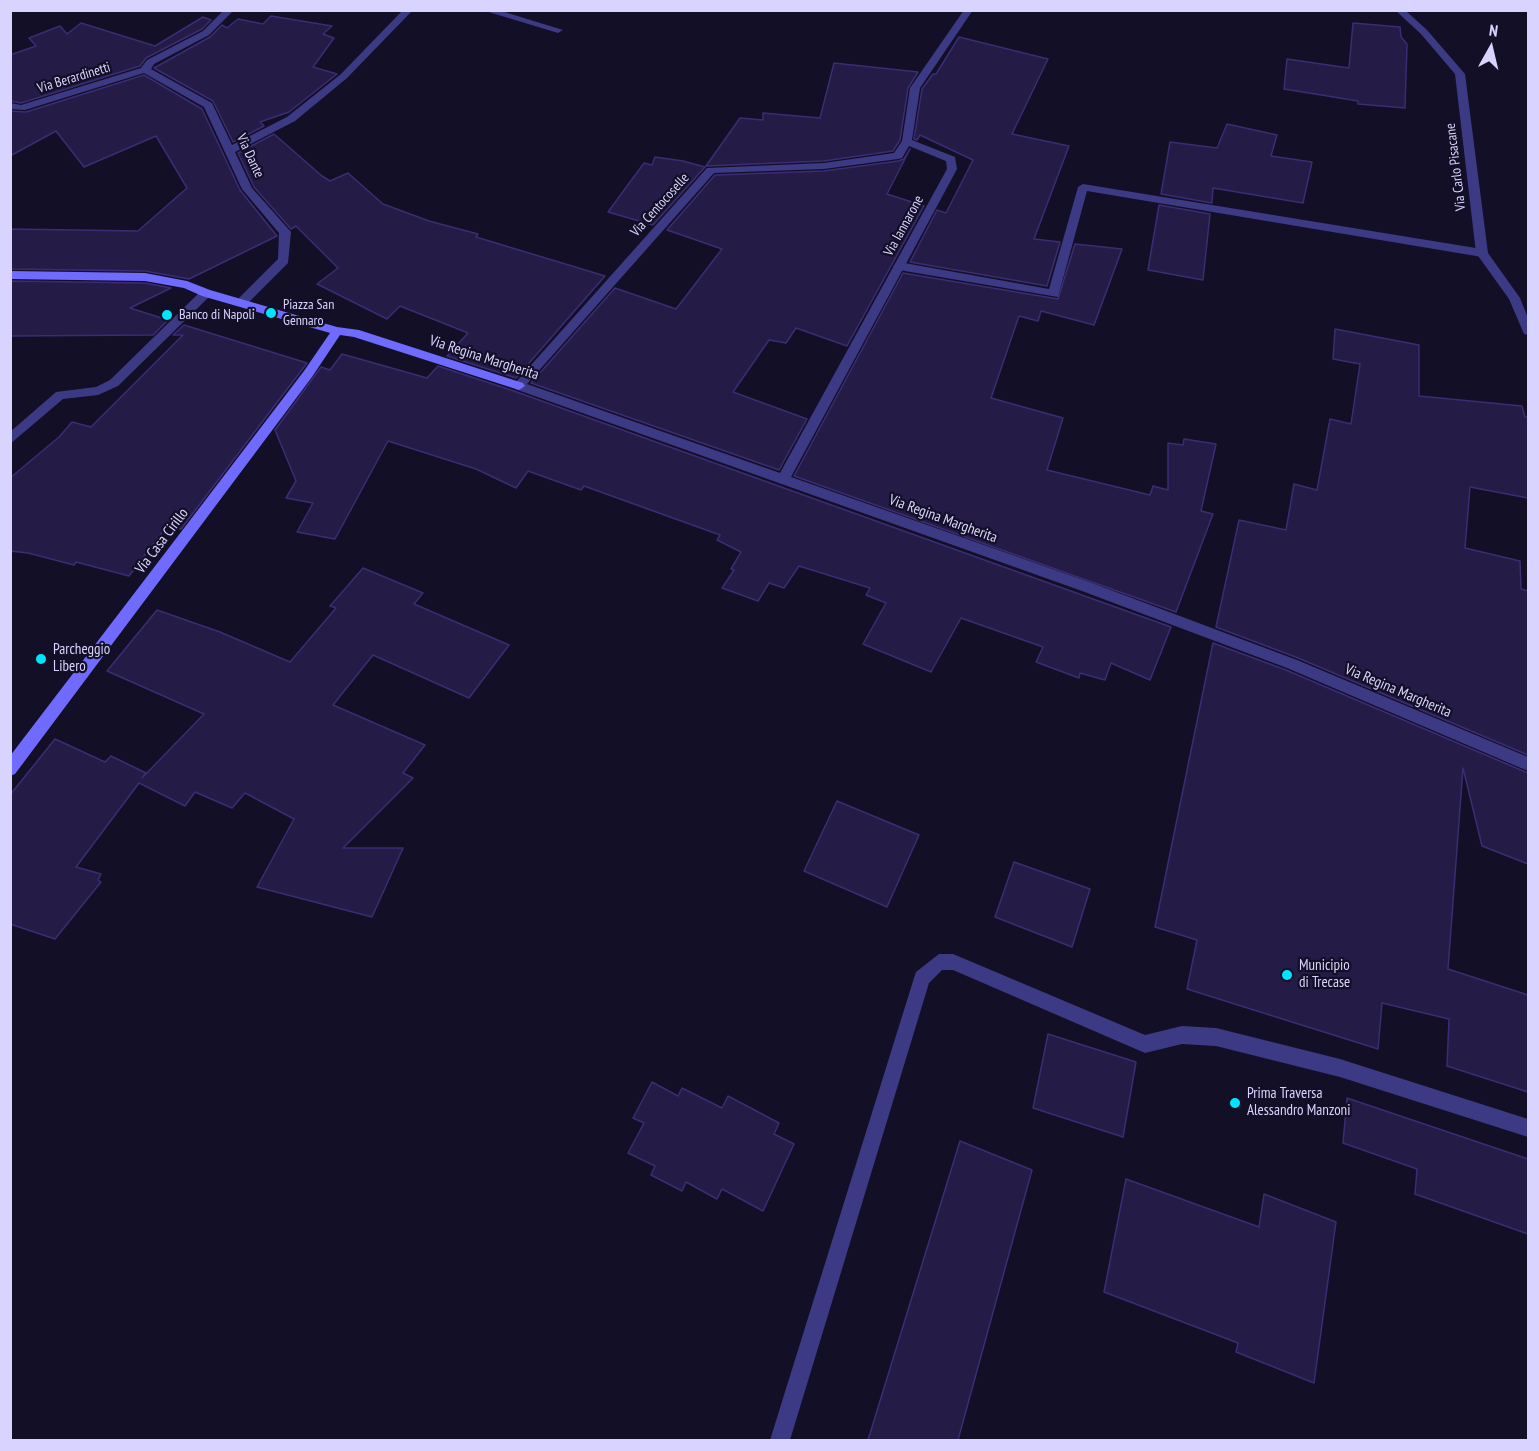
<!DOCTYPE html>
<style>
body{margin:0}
#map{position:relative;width:1539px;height:1451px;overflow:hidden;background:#130f26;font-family:"PT Sans Narrow",sans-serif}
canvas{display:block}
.frame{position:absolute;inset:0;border:12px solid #d9d4ff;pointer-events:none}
.north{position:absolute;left:1461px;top:18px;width:60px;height:60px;-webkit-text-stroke:4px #130f26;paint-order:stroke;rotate:8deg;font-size:16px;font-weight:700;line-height:24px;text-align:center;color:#d9d4ff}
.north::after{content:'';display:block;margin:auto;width:21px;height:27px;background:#d9d4ff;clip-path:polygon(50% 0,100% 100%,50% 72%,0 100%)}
</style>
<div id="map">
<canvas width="1539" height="1451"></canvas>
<div class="frame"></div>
<div class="north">N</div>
</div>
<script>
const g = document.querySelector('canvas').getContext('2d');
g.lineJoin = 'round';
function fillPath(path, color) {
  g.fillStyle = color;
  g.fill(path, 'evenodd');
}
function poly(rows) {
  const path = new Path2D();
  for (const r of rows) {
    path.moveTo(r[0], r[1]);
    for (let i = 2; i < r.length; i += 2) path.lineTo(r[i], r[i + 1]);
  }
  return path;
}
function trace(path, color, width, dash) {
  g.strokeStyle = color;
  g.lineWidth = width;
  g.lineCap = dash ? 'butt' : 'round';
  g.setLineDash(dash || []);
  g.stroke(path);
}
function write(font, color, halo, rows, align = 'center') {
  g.font = font + ' "PT Sans Narrow",sans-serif';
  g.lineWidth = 4.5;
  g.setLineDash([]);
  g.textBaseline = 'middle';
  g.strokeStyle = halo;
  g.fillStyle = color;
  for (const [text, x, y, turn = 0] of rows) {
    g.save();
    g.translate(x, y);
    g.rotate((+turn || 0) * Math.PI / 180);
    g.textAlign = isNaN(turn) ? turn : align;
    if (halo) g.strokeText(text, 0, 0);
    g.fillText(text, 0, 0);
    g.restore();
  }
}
const building = poly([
 [271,16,332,26,323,34,334,38,313,67,337,74,289,112,260,122,264,126,233,142,213,101,154,68,210,37,222,25,227,28,238,19,263,24,271,16],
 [203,17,211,20,202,29,146,58,140,66,21,103,10,101,10,55,36,46,29,38,60,26,67,34,81,23,155,46,203,17],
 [1353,23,1400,27,1401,37,1407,44,1405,108,1358,104,1358,101,1284,89,1287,59,1349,68,1353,23],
 [959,37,1048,59,1012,134,1069,146,1034,239,1060,242,1047,286,910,262,937,210,946,213,973,160,920,135,917,140,914,139,922,89,933,74,936,74,959,37],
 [834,63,918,72,908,88,900,140,893,151,824,161,706,166,740,118,763,120,763,113,820,118,834,63],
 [144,75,202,109,240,190,277,236,189,279,145,271,10,269,10,229,138,231,187,188,156,136,84,167,56,131,10,156,10,111,26,112,144,75],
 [1227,124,1277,135,1271,156,1312,162,1303,203,1213,188,1212,203,1161,194,1170,142,1217,148,1227,124],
 [274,134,322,176,330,181,348,173,383,204,429,221,478,234,476,237,605,276,516,378,447,356,468,333,400,306,387,319,317,284,338,268,296,226,291,229,254,187,238,153,274,134],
 [910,149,887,194,924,206,847,346,796,328,786,343,769,340,733,392,807,419,779,470,531,383,615,288,676,309,722,249,667,230,715,175,824,171,898,161,904,159,910,149],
 [655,157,683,161,705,167,653,225,608,212,644,163,652,165,655,157],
 [1159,205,1210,214,1203,280,1148,270,1159,205],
 [1075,244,1122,249,1094,325,1041,311,1038,321,1019,316,991,398,1063,418,1047,470,1150,495,1153,486,1168,490,1168,443,1183,445,1184,439,1216,444,1201,511,1213,514,1176,612,794,476,903,273,1058,299,1075,244],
 [10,281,145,283,171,288,130,308,168,320,153,335,10,336,10,281],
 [184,325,307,363,181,529,168,525,129,576,76,562,74,565,28,553,10,551,10,478,59,437,72,422,91,427,183,335,173,335,184,325],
 [1335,329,1419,345,1419,396,1522,406,1525,417,1528,417,1528,498,1470,487,1465,548,1520,561,1521,589,1528,591,1528,755,1298,658,1216,627,1239,520,1286,530,1294,484,1317,490,1330,419,1351,424,1360,364,1333,359,1335,329],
 [342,354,427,378,438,366,514,391,1171,627,1150,680,1111,663,1105,680,1080,673,1079,678,1036,662,1043,647,961,618,931,672,863,644,886,603,866,595,870,588,799,566,784,588,769,583,758,601,722,588,734,570,731,569,741,552,717,540,720,535,584,486,581,490,528,471,516,488,476,469,388,441,335,539,297,532,313,503,286,498,296,481,275,430,321,367,330,370,342,354],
 [363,568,423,593,414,604,509,645,469,698,373,655,333,705,425,745,403,773,413,778,343,848,403,848,372,917,257,887,294,819,245,793,232,808,195,792,185,806,139,783,76,867,101,874,98,880,101,882,55,939,10,924,10,795,55,739,105,762,111,756,146,773,142,778,204,714,107,671,157,610,220,632,290,662,336,608,330,606,363,568],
 [1213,643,1286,670,1528,773,1528,864,1482,846,1463,768,1448,969,1528,995,1528,1092,1447,1066,1449,1019,1382,1003,1378,1049,1187,989,1197,940,1155,927,1213,643],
 [837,801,919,835,887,907,804,871,837,801],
 [1014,862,1090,889,1072,947,995,917,1014,862],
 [1048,1034,1136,1062,1123,1137,1033,1108,1048,1034],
 [652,1082,678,1096,682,1088,722,1108,728,1096,779,1123,774,1134,794,1144,763,1211,722,1189,717,1199,686,1182,682,1191,651,1175,655,1166,628,1153,644,1123,633,1118,652,1082],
 [1347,1098,1528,1159,1528,1234,1415,1194,1417,1169,1343,1143,1347,1098],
 [960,1141,1032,1170,958,1440,868,1440,960,1141],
 [1126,1179,1259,1227,1264,1194,1336,1222,1314,1383,1236,1352,1238,1343,1104,1292,1126,1179]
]);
fillPath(building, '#241b47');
trace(building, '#3b2d73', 1.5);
fillPath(poly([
 [1083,184,1482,249,1488,253,1482,257,1087,191,1058,297,899,270,893,266,899,262,1049,289,1078,187,1083,184]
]), '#3d3a85');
fillPath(poly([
 [224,10,234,10,209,35,154,64,151,69,212,103,232,145,287,117,341,74,403,10,413,10,347,78,295,121,235,152,252,188,291,232,288,263,247,304,243,305,239,304,239,298,278,259,279,233,242,189,204,107,144,73,25,110,10,109,10,103,21,105,141,68,147,60,203,31,224,10],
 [482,10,498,10,563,30,558,33,482,10],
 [964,10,973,10,920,88,912,140,955,157,957,169,791,477,1092,583,1297,660,1528,757,1528,771,1287,668,1082,591,515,389,515,383,707,168,824,163,894,153,902,141,910,88,964,10],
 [909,146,946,161,947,169,780,473,527,384,714,173,824,169,898,159,902,158,909,146],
 [1395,10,1405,10,1427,30,1465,74,1488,253,1520,298,1528,318,1528,335,1524,334,1509,299,1476,253,1455,74,1421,34,1395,10],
 [206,289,212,293,210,296,118,386,98,395,63,399,10,444,10,432,56,392,96,387,110,380,202,290,206,289],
 [939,954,953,954,1145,1035,1182,1026,1216,1028,1340,1059,1528,1119,1528,1137,1340,1077,1216,1046,1182,1044,1145,1053,953,970,942,970,929,983,790,1440,770,1440,914,978,916,972,939,954]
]), '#3d3a85');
fillPath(poly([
 [10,271,145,273,187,281,210,290,337,327,359,330,523,383,525,386,519,390,354,337,340,335,312,377,15,774,10,776,10,756,304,371,330,333,202,296,184,288,145,281,10,279,10,271]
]), '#6f6bff');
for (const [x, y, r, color] of [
 [271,313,6,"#00e5ff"],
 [167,315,6,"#00e5ff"],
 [41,659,6,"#00e5ff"],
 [1287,975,6,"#00e5ff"],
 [1235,1103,6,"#00e5ff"]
]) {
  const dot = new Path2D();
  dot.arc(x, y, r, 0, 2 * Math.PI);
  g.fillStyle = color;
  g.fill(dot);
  trace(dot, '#130f26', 2);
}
write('14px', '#d9d4ff', '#130f26', [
 ["Via Berardinetti",74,78,-17],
 ["Via Dante",250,156,65],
 ["Via Carlo Pisacane",1456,167,-97],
 ["Via Centocoselle",660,205,-48],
 ["Via Iannarone",904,226,-61]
]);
write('14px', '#d9d4ff', '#130f26', [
 ["Piazza San",283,305],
 ["Gennaro",283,321],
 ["Banco di Napoli",179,315]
], 'left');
write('15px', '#d9d4ff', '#130f26', [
 ["Via Regina Margherita",484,358,18],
 ["Via Regina Margherita",943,519,20],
 ["Via Casa Cirillo",162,541,-53],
 ["Via Regina Margherita",1398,691,23]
]);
write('15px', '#d9d4ff', '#130f26', [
 ["Parcheggio",53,650],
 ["Libero",53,667],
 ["Municipio",1299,966],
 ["di Trecase",1299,983],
 ["Prima Traversa",1247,1094],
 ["Alessandro Manzoni",1247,1111]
], 'left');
</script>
